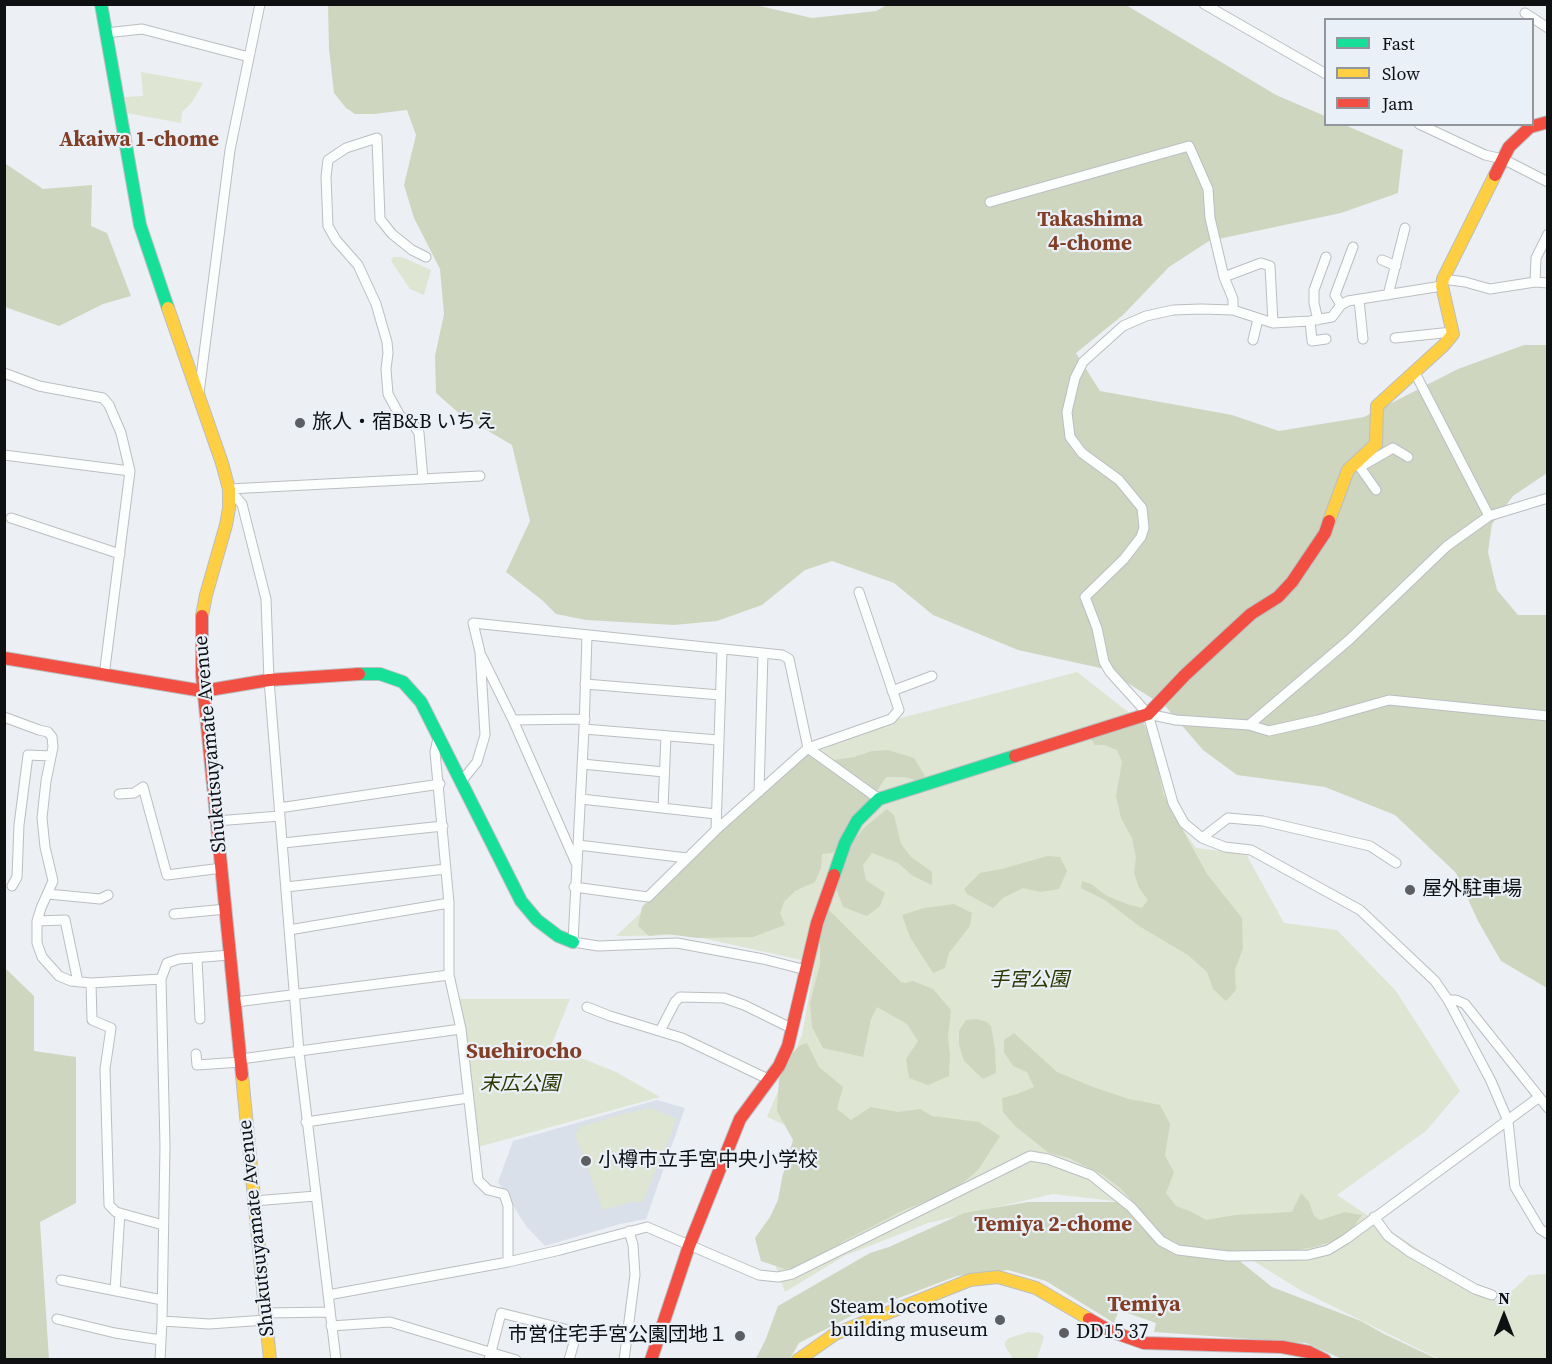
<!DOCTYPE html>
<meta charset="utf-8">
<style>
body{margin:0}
#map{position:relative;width:1552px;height:1364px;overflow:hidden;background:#ecf0f4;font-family:"Source Serif 4",serif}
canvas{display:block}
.frame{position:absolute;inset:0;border:6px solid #0e1012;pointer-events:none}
.legend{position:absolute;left:1324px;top:18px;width:210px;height:108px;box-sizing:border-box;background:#e9f0f8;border:2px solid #91969c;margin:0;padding:8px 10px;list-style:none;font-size:18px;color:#0e1012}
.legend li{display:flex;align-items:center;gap:12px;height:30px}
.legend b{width:30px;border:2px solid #91969c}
.north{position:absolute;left:1474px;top:1286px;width:60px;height:60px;-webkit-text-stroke:4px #e9f0f8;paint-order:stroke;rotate:0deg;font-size:16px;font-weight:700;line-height:24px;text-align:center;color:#0e1012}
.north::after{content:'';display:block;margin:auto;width:21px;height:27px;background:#0e1012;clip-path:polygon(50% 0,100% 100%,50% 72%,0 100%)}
</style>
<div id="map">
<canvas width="1552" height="1364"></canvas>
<div class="frame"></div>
<ul class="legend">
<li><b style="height:8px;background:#16e098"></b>Fast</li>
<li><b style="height:8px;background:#ffcf43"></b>Slow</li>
<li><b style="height:8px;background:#f24e42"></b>Jam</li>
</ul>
<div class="north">N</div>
</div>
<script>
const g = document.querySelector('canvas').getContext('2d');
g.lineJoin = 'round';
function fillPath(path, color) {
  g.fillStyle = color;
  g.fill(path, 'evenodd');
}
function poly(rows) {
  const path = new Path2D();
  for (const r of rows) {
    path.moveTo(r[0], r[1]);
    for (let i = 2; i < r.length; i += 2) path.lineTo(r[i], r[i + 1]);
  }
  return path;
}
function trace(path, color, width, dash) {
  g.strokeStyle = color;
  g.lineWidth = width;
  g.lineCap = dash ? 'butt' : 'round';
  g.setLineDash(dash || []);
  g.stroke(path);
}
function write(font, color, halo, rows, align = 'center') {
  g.font = font + ' "Source Serif 4","Noto Sans JP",serif';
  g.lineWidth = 4.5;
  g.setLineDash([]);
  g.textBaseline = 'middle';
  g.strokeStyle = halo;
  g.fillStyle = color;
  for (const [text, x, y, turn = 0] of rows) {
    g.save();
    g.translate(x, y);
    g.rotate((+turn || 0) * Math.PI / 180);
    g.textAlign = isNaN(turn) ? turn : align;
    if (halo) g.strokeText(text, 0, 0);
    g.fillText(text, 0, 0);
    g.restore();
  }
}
fillPath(poly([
 [657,1100,685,1108,646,1219,620,1224,545,1246,526,1226,498,1182,513,1141]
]), '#d9e0ea');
fillPath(poly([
 [141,72,203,83,192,102,182,112,181,123,127,113,125,97,143,96],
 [393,257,402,257,431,270,424,295,410,289,391,261],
 [1077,672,1136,718,1179,824,1196,848,1246,854,1284,923,1337,930,1396,991,1460,1091,1426,1131,1337,1195,1499,1303,1529,1275,1547,1274,1547,1359,1439,1359,1300,1290,1244,1255,1157,1206,1053,1194,928,1223,844,1256,785,1292,770,1251,823,1142,767,1117,802,1035,815,963,688,935,616,936,808,755,897,719],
 [458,999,570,999,551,1046,616,1072,660,1097,478,1147],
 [651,1108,677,1119,642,1203,635,1201,603,1210,575,1135,580,1127,626,1113],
 [1028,1332,1040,1333,1044,1337,1037,1359,1013,1359,1005,1346,1005,1342,1009,1338]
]), '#dee5d2');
fillPath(poly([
 [751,4,812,18,876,11,889,4,1126,5,1276,95,1325,116,1326,124,1345,125,1403,150,1398,193,1341,213,1209,241,1169,267,1123,315,1076,353,1100,391,1232,415,1279,431,1364,417,1458,369,1524,345,1547,345,1547,473,1513,496,1492,524,1488,552,1497,590,1518,615,1547,615,1547,988,1501,961,1478,921,1456,873,1395,815,1325,787,1237,775,1203,750,1166,707,1105,669,1018,650,933,615,894,583,832,561,805,570,762,605,717,621,674,625,586,620,556,614,542,600,506,572,530,521,512,445,461,415,436,393,435,356,444,314,440,269,414,218,404,185,416,135,407,110,374,114,355,114,346,108,334,93,329,49,328,5],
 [5,157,6,164,43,189,92,185,91,226,107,233,131,296,103,304,59,326,5,307],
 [1142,720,1153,741,1163,794,1207,874,1242,918,1243,949,1235,969,1236,990,1226,1001,1213,989,1207,972,1188,955,1139,926,1105,900,1081,888,1082,881,1091,884,1107,896,1127,904,1142,908,1148,900,1139,888,1134,873,1136,858,1132,838,1121,818,1116,796,1122,762,1117,750,1104,745,1095,745,1091,739,1104,732],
 [888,750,914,758,925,776,919,781,904,777,886,777,870,802,863,806,840,846,832,853,822,854,821,868,815,882,795,891,784,902,780,913,785,925,753,937,697,938,667,934,649,936,638,926,642,907,710,839,810,752,834,760,854,757,872,751],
 [887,809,894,815,901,844,911,857,932,872,932,885,913,876,898,863,872,853,863,865,866,880,885,893,880,906,867,916,843,907,835,885,850,845,865,827],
 [1047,856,1060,857,1067,871,1059,889,1041,892,1023,888,1003,898,993,908,967,894,964,889,980,873,1002,869],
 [954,904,972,913,970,926,949,953,945,968,933,973,910,937,902,915,924,908],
 [829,910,901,982,906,983,913,981,933,989,951,1010,948,1037,950,1055,949,1076,928,1085,909,1078,906,1059,918,1041,907,1024,877,1007,871,1019,863,1057,823,1048,812,1027,810,1003,820,964,820,932,824,916],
 [4,967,34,996,34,1051,76,1057,76,1203,40,1222,49,1359,5,1359],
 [977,1019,987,1022,991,1026,995,1049,996,1073,983,1079,964,1061,959,1045,959,1031,966,1020],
 [1014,1033,1057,1072,1093,1087,1129,1099,1160,1105,1170,1124,1165,1156,1174,1172,1166,1193,1176,1206,1192,1212,1206,1220,1235,1215,1292,1212,1301,1193,1309,1202,1314,1216,1320,1220,1345,1212,1362,1215,1351,1230,1336,1240,1315,1247,1284,1252,1231,1254,1272,1287,1361,1321,1384,1334,1437,1359,1342,1359,1306,1343,1154,1332,1156,1323,1119,1310,1114,1323,1046,1281,1008,1270,957,1276,851,1316,799,1343,790,1359,755,1360,765,1341,778,1306,870,1253,889,1247,964,1213,1028,1202,1115,1202,1139,1208,1120,1188,1103,1175,1069,1158,1049,1153,1015,1126,1003,1112,1002,1098,1017,1094,1034,1087,1027,1072,1013,1066,1004,1052,1004,1040],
 [807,1043,819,1067,843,1087,837,1109,851,1120,871,1107,898,1112,920,1109,932,1116,979,1122,1000,1136,978,1170,953,1191,904,1210,844,1241,806,1266,785,1269,761,1261,755,1238,770,1217,778,1200,782,1178,793,1140,777,1111,779,1079,786,1062,793,1052,801,1045]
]), '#cfd6bf');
const street = poly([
 [1204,4,1326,74],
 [1525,13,1548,28],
 [106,33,142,29,249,57],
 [1419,124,1485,155,1503,159,1548,182],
 [990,202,1189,146,1208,189,1210,218,1224,277,1233,299,1233,310],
 [1382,260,1396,266],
 [1224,277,1261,263,1270,266,1273,323],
 [1443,279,1465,282,1490,289,1535,282,1548,283],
 [1535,282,1536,258,1548,234],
 [1442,286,1348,301,1341,305,1332,317,1310,321,1273,323,1233,310,1201,309,1173,310,1146,316,1123,326,1083,362,1075,378,1067,412,1070,437,1082,453,1119,480,1142,508,1144,528,1141,537,1124,559,1085,597,1097,628,1104,662,1110,672,1148,714,1173,803,1184,823,1202,838,1225,847,1251,850,1360,910,1435,981,1448,1000,1491,1081,1508,1121,1515,1187,1540,1229,1548,1234],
 [1388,295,1405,228],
 [1359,300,1363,339],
 [1341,305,1335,295,1353,247],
 [1318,320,1314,303,1314,290,1326,257],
 [1310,321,1312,341,1326,339],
 [1395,338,1452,332],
 [1253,340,1258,319],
 [1414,371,1489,516],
 [4,373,39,386,103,398,109,405,121,433,130,471,104,676],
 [199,393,230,150,260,4],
 [4,455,130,471],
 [1357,463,1376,490],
 [1360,467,1393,448,1408,457],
 [423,479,419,433,414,425,400,416,388,394,386,369,388,353,387,342,376,304,358,265,336,240,328,226,326,177,328,160,346,148,377,138,380,219,392,234,412,250,426,257],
 [229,489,242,504,266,599,269,680,299,1052,336,1360],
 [229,489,480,476],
 [11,518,120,554],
 [587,636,584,729,573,942,598,946,677,943,763,959,806,970],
 [482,657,513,720,576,863],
 [585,684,720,695],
 [892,691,932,676],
 [1148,714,1176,720,1249,725,1269,731,1318,720,1389,700,1548,716],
 [4,717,39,730,48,732,52,737,53,747,46,781,42,818,45,847,53,881,41,908,37,921,37,943,42,957,59,976,71,981,91,983,161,979],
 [513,720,585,719],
 [1249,725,1349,640,1447,546,1489,516,1548,498],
 [584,729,718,740],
 [438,738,435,752,449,903,449,975,461,1029,478,1180,488,1190,504,1194,508,1206,508,1262],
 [582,764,664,772],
 [461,782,477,762,485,735,480,652,473,623,782,655,789,659,808,748,879,799],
 [759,792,763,653],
 [119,794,134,793,143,787,167,875,222,868],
 [581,799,716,814],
 [279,808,440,784],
 [663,808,666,736],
 [216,821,280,816],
 [716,830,722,650],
 [1202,838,1228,818,1263,821,1370,846,1396,863],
 [283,843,443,826],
 [578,845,687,858],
 [12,886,17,877,19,825,28,755,51,756],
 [286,887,446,869],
 [574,887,648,897,716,830,808,748,891,719,899,710,859,592],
 [48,894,100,899,108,895],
 [174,914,226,909],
 [37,921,65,920,78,982],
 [289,930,449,903],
 [197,958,200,1019],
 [91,983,92,1020,111,1028,105,1069,109,1205,116,1212,163,1225],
 [1448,1000,1456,1000,1465,1004,1548,1108],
 [236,1002,449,975],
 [587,1007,610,1016,682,1038,768,1079],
 [660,1031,675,1002,680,997,724,998,744,1005,793,1029],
 [196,1054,197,1065,241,1062],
 [241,1059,461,1029],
 [306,1122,468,1098],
 [254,1201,316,1196],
 [1374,1217,1388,1236,1410,1252,1475,1289,1492,1295],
 [61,1280,162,1300],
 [115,1291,120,1213],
 [328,1295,508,1262,560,1250,647,1227,759,1275,778,1277,792,1274,1030,1156,1048,1159,1091,1175,1131,1207,1161,1241,1178,1250,1228,1256,1308,1255,1328,1250,1346,1239,1538,1098],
 [266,1313,330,1312],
 [57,1319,115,1333,161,1340],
 [162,1321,209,1324,266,1320],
 [331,1326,390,1322,516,1360],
 [160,1360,162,1321,165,1146,161,979,167,963,179,959,230,955],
 [489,1360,501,1313,577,1332,569,1360],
 [624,1360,635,1275,633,1245,629,1231]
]);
const fast = poly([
 [101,4,140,225,168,308],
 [359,674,380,674,403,682,421,702,521,901,537,920,558,936,573,942],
 [834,875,845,843,857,821,879,799,1015,756]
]);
const slow = poly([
 [168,308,222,463,229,489,229,508,226,525,206,595,202,616],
 [1329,521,1348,470,1376,444,1377,406,1444,345,1453,334,1442,286,1443,279,1495,175],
 [242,1075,270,1360],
 [798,1360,835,1334,970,1280,998,1277,1036,1288,1089,1319]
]);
const jam = poly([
 [1495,175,1509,147,1530,127,1548,122],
 [202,616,202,675,242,1075],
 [4,658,203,691,269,680,359,674],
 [1015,756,1148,714,1185,675,1251,614,1278,597,1292,582,1325,533,1329,521],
 [1089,1319,1110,1331,1144,1343,1282,1347,1309,1352,1325,1360],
 [651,1360,689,1246,740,1119,779,1066,788,1046,817,923,834,875]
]);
trace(street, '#bbbec1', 11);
trace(fast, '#bbbec1', 14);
trace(slow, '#bbbec1', 14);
trace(jam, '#bbbec1', 14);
trace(street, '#fcfdfd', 9);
trace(fast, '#16e098', 12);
trace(slow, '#ffcf43', 12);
trace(jam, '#f24e42', 12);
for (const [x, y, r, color] of [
 [300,423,6,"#5c5e61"],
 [1410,890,6,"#5c5e61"],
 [586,1161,6,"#5c5e61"],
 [1000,1320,6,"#5c5e61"],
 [1064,1333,6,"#5c5e61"],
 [740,1336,6,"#5c5e61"]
]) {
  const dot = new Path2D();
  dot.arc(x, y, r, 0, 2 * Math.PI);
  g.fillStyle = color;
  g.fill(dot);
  trace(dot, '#e9f0f8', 2);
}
write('20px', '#0e1012', '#e9f0f8', [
 ["旅人・宿B&B いちえ",312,423],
 ["屋外駐車場",1422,890],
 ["小樽市立手宮中央小学校",598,1161],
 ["Steam locomotive",988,1308,"right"],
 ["building museum",988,1331,"right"],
 ["DD15 37",1076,1333],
 ["市営住宅手宮公園団地１",728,1336,"right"]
], 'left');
write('20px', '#0e1012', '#e9f0f8', [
 ["Shukutsuyamate Avenue",211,744,-95],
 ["Shukutsuyamate Avenue",257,1228,-96]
]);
write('italic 20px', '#2f3700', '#e9f0f8', [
 ["手宮公園",1029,981],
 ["末広公園",520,1085]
]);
write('bold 21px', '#833f26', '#e9f0f8', [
 ["Akaiwa 1-chome",139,141],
 ["Takashima",1090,221],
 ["4-chome",1090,245],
 ["Temiya 2-chome",1053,1226]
]);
write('bold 22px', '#833f26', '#e9f0f8', [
 ["Suehirocho",524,1052],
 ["Temiya",1144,1305]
]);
</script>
